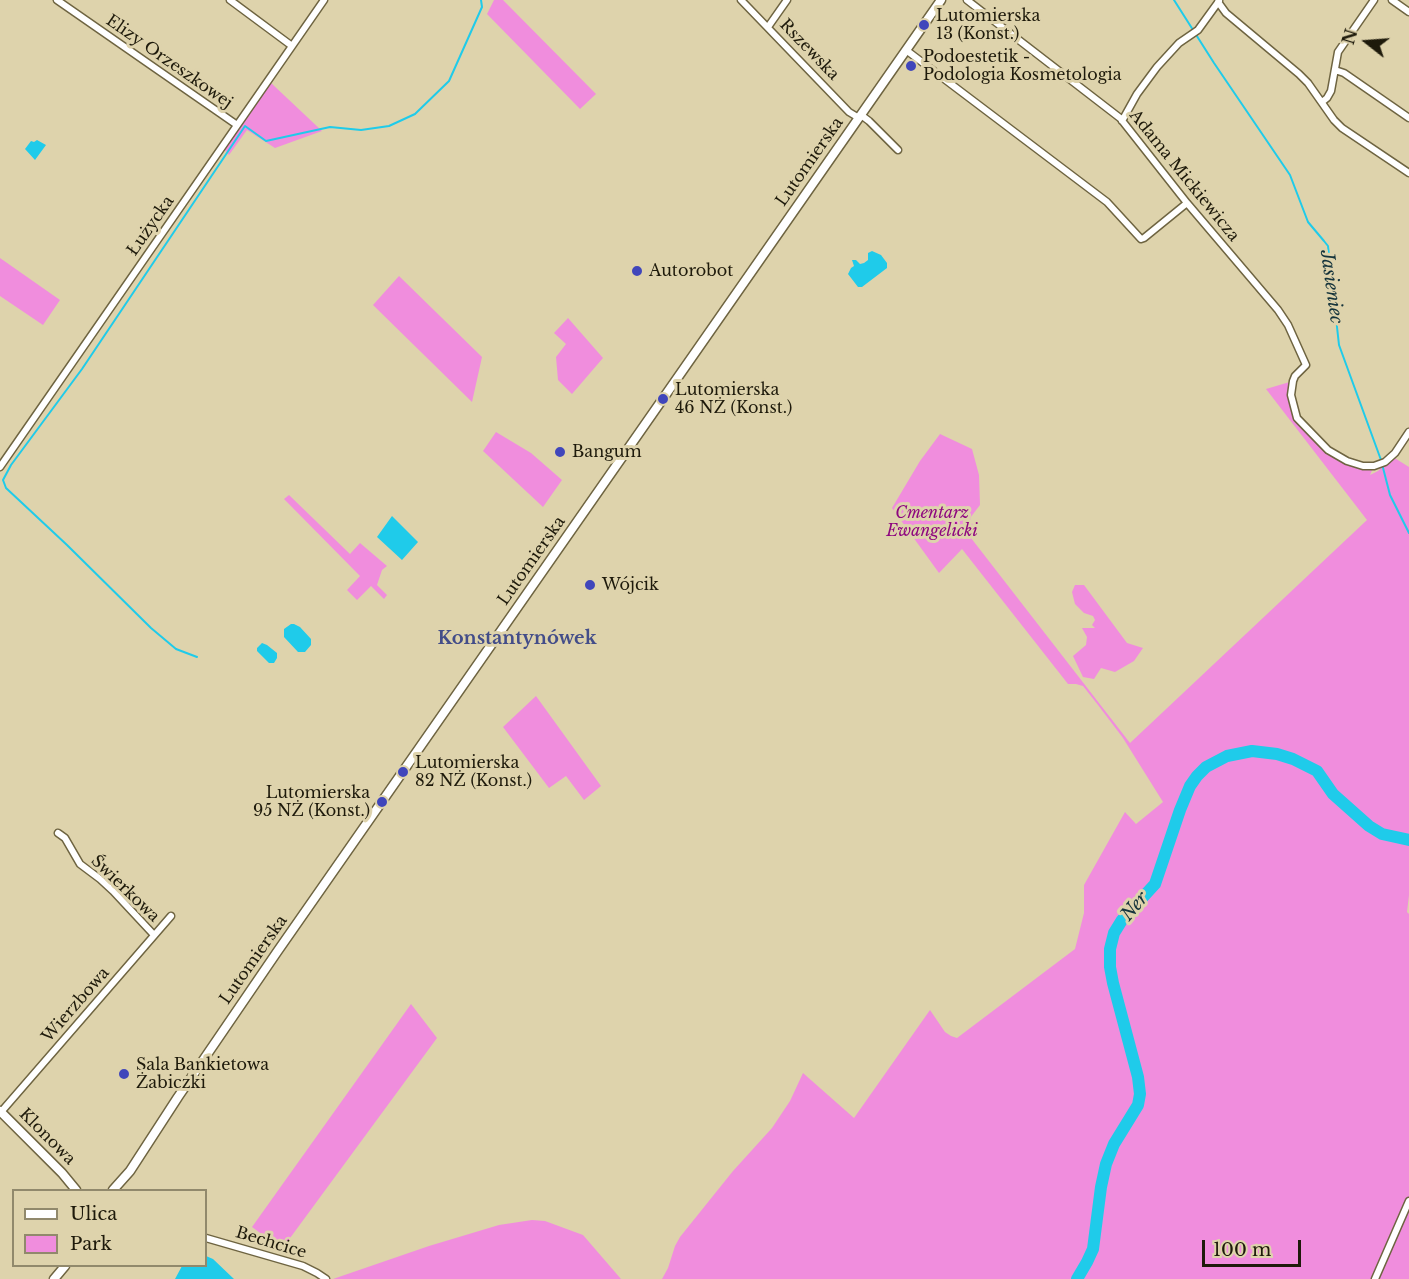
<!DOCTYPE html>
<meta charset="utf-8">
<style>
body{margin:0}
#map{position:relative;width:1409px;height:1279px;overflow:hidden;background:#ded3ac;font-family:"Libre Baskerville",serif}
canvas{display:block}
.legend{position:absolute;left:12px;top:1189px;width:195px;height:78px;box-sizing:border-box;background:#ded3ac;border:2px solid #91896c;margin:0;padding:8px 10px;list-style:none;font-size:18px;color:#1e1a0b}
.legend li{display:flex;align-items:center;gap:12px;height:30px}
.legend b{width:30px;border:2px solid #91896c}
.north{position:absolute;left:1337px;top:12px;width:60px;height:60px;-webkit-text-stroke:4px #ded3ac;paint-order:stroke;rotate:287deg;font-size:16px;font-weight:700;line-height:24px;text-align:center;color:#1e1a0b}
.north::after{content:'';display:block;margin:auto;width:21px;height:27px;background:#1e1a0b;clip-path:polygon(50% 0,100% 100%,50% 72%,0 100%)}
.scale{position:absolute;left:1202px;top:1240px;width:99px;height:27px;box-sizing:border-box;border:3px solid #1e1a0b;border-top:0;padding-left:8px;font-size:18px;line-height:21px;white-space:nowrap;color:#1e1a0b;-webkit-text-stroke:4px #ded3ac;paint-order:stroke}
</style>
<div id="map">
<canvas width="1409" height="1279"></canvas>
<ul class="legend">
<li><b style="height:8px;background:#fff"></b>Ulica</li>
<li><b style="height:16px;background:#f08ddd"></b>Park</li>
</ul>
<div class="north">N</div>
<div class="scale">100 m</div>
</div>
<script>
const g = document.querySelector('canvas').getContext('2d');
g.lineJoin = 'round';
function fillPath(path, color) {
  g.fillStyle = color;
  g.fill(path, 'evenodd');
}
function poly(rows) {
  const path = new Path2D();
  for (const r of rows) {
    path.moveTo(r[0], r[1]);
    for (let i = 2; i < r.length; i += 2) path.lineTo(r[i], r[i + 1]);
  }
  return path;
}
function trace(path, color, width, dash) {
  g.strokeStyle = color;
  g.lineWidth = width;
  g.lineCap = dash ? 'butt' : 'round';
  g.setLineDash(dash || []);
  g.stroke(path);
}
function write(font, color, halo, rows, align = 'center') {
  g.font = font + ' "Libre Baskerville",serif';
  g.lineWidth = 6;
  g.setLineDash([]);
  g.textBaseline = 'middle';
  g.strokeStyle = halo;
  g.fillStyle = color;
  for (const [text, x, y, turn = 0] of rows) {
    g.save();
    g.translate(x, y);
    g.rotate((+turn || 0) * Math.PI / 180);
    g.textAlign = isNaN(turn) ? turn : align;
    if (halo) g.strokeText(text, 0, 0);
    g.fillText(text, 0, 0);
    g.restore();
  }
}
fillPath(poly([
 [494,0,503,0,596,94,580,109,487,14],
 [270,82,322,131,275,148,247,130,229,155,224,149],
 [0,258,60,300,43,325,0,296],
 [399,276,482,357,472,402,373,305],
 [568,318,603,358,572,394,558,380,556,357,566,344,554,333],
 [1293,381,1291,395,1297,418,1328,450,1347,461,1374,466,1370,475,1378,471,1393,457,1409,467,1409,895,1407,912,1409,914,1409,1279,662,1279,668,1268,675,1246,680,1237,733,1171,772,1128,790,1101,803,1073,854,1118,930,1010,945,1032,951,1036,957,1038,1075,949,1084,913,1084,885,1125,812,1136,824,1163,802,1123,738,1098,705,1083,686,1076,684,1068,684,962,549,939,573,892,508,920,461,940,434,972,449,979,475,980,505,970,518,976,533,971,538,1130,743,1367,520,1266,389],
 [496,432,531,453,562,480,543,507,483,451],
 [289,495,350,554,360,543,387,566,382,570,377,585,387,595,384,599,371,586,357,600,347,590,360,576,284,499],
 [1075,585,1084,585,1127,643,1143,648,1134,661,1115,672,1101,668,1094,679,1083,677,1073,656,1086,645,1087,637,1082,628,1095,628,1092,625,1095,620,1093,616,1084,613,1075,604,1072,592],
 [536,696,601,786,584,800,566,776,549,788,503,727],
 [411,1004,437,1038,282,1249,252,1227],
 [532,1220,545,1221,583,1235,621,1279,333,1279,429,1246,499,1225]
]), '#f08ddd');
fillPath(poly([
 [37,140,46,145,35,160,25,149,31,141,34,142],
 [872,251,881,255,887,263,887,268,862,287,858,287,848,274,851,268,854,266,852,260,856,260,860,264,864,263,868,260,868,253],
 [392,516,418,542,402,560,377,537],
 [291,624,294,624,300,627,311,639,311,645,305,652,298,652,284,637,284,629],
 [262,643,267,645,277,653,277,658,274,663,269,663,257,651,257,648],
 [206,1256,213,1259,234,1279,175,1279,182,1266,206,1266]
]), '#1fcbea');
trace(poly([
 [1174,0,1214,63,1290,175,1308,222,1324,241,1328,246,1339,345,1381,460,1390,495,1409,533],
 [197,657,176,649,151,628,67,545,6,488,3,480,11,465,82,369,245,126,266,141,330,127,361,130,389,126,415,114,449,81,482,7,481,0]
]), '#1fcbea', 2);
trace(poly([
 [1077,1279,1087,1262,1093,1249,1101,1187,1106,1164,1114,1144,1138,1105,1140,1094,1138,1077,1113,983,1110,967,1110,949,1114,933,1122,920,1155,884,1180,810,1190,786,1197,776,1206,767,1227,756,1252,751,1277,754,1293,759,1317,771,1333,794,1369,826,1382,834,1409,840]
]), '#1fcbea', 12);
const street = poly([
 [57,0,237,125],
 [230,0,292,46],
 [741,0,849,112,859,118],
 [967,0,1120,118,1187,203,1278,310,1288,325,1306,365,1295,376,1293,381,1291,395,1297,418,1328,450,1347,461,1363,466,1374,466,1385,462,1395,453,1409,432],
 [1392,0,1409,12],
 [1218,2,1226,13,1299,74,1308,83,1334,120,1342,128,1409,173],
 [768,27,787,0],
 [906,50,1107,202,1141,239,1144,238,1187,203],
 [1335,70,1344,73,1409,118],
 [1322,102,1327,98,1331,91,1338,52,1374,0],
 [861,115,869,121,898,150],
 [1122,121,1137,94,1157,67,1179,43,1198,30,1219,1],
 [0,467,324,0],
 [58,833,65,838,80,864,100,879,113,891,154,935],
 [1,1112,171,916],
 [206,1238,303,1266,317,1273,326,1279],
 [1375,1279,1409,1201]
]);
const secondary = poly([
 [0,1111,62,1173,76,1190],
 [113,1190,130,1171,178,1097,277,952,941,0],
 [54,1279,65,1266]
]);
trace(street, '#6e6441', 9);
trace(secondary, '#6e6441', 11);
trace(street, '#fff', 6);
trace(secondary, '#fff', 8);
for (const [x, y, r, color] of [
 [924,25,6,"#4046bb"],
 [911,66,6,"#4046bb"],
 [637,271,6,"#4046bb"],
 [663,399,6,"#4046bb"],
 [560,452,6,"#4046bb"],
 [590,585,6,"#4046bb"],
 [403,772,6,"#4046bb"],
 [382,802,6,"#4046bb"],
 [124,1074,6,"#4046bb"]
]) {
  const dot = new Path2D();
  dot.arc(x, y, r, 0, 2 * Math.PI);
  g.fillStyle = color;
  g.fill(dot);
  trace(dot, '#ded3ac', 2);
}
write('16px', '#1e1a0b', '#ded3ac', [
 ["Lutomierska",936,16],
 ["13 (Konst.)",936,34],
 ["Podoestetik -",923,57],
 ["Podologia Kosmetologia",923,75],
 ["Autorobot",649,271],
 ["Lutomierska",675,390],
 ["46 NŻ (Konst.)",675,408],
 ["Bangum",572,452],
 ["Wójcik",602,585],
 ["Lutomierska",415,763],
 ["82 NŻ (Konst.)",415,781],
 ["Lutomierska",370,793,"right"],
 ["95 NŻ (Konst.)",370,811,"right"],
 ["Sala Bankietowa",136,1065],
 ["Żabiczki",136,1083]
], 'left');
write('16px', '#1e1a0b', '#ded3ac', [
 ["Rszewska",809,50,46],
 ["Elizy Orzeszkowej",169,62,35],
 ["Lutomierska",810,162,-55],
 ["Adama Mickiewicza",1184,176,51],
 ["Łużycka",151,226,-55],
 ["Lutomierska",532,561,-55],
 ["Świerkowa",125,889,44],
 ["Lutomierska",254,960,-55],
 ["Wierzbowa",76,1005,-49],
 ["Klonowa",47,1137,45],
 ["Bechcice",271,1243,17]
]);
write('italic 16px', '#8e067f', '#ded3ac', [
 ["Cmentarz",932,513],
 ["Ewangelicki",932,531]
]);
write('italic 18px', '#14333b', '#ded3ac', [
 ["Jasieniec",1331,287,82],
 ["Ner",1135,907,-50]
]);
write('bold 18px', '#434d89', '#ded3ac', [
 ["Konstantynówek",517,639]
]);
</script>
